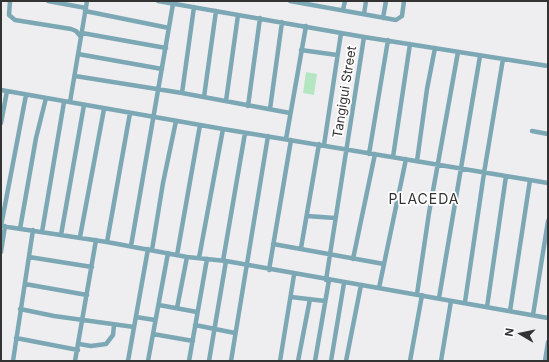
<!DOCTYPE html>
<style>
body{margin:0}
#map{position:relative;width:549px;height:362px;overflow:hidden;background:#eeeef0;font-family:Inter,sans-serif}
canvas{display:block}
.frame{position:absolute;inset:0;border:2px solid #333334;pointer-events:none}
.north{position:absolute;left:501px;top:314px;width:40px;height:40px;-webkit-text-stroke:3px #fff;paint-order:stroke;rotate:279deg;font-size:11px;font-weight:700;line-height:16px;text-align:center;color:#333334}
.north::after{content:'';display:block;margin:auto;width:14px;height:18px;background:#333334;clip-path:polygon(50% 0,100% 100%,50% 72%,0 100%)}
</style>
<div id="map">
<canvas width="549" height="362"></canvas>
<div class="frame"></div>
<div class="north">N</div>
</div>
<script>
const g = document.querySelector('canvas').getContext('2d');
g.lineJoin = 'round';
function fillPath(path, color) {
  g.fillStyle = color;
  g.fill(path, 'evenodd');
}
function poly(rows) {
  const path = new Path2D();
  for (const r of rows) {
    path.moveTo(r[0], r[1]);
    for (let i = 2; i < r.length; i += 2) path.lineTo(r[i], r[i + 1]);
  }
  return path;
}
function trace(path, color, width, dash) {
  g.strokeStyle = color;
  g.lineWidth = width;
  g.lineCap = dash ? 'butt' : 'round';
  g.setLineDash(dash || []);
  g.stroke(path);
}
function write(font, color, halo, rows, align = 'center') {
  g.font = font + ' Inter,sans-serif';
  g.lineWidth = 3.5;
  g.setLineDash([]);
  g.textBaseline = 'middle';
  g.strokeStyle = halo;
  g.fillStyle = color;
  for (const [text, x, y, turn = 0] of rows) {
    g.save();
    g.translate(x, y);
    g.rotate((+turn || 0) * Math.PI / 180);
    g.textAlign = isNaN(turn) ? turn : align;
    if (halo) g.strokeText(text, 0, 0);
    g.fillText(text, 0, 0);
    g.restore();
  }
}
fillPath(poly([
 [306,72,317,74,314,95,303,93]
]), '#b4e6c2');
trace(poly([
 [10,1,9,15,15,20,71,29,76,31,81,37],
 [48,1,86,8],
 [158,1,364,37,548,66],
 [290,1,396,20,402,16,404,1],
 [343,10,345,1],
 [85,11,169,28],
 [364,14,366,1],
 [383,18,386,1],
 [82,33,166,48],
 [301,50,337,55],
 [78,54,162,69],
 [75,76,182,93,194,7],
 [1,90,223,129,548,183],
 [182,93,290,113],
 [204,97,216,11],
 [226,101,238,15],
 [70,102,87,1],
 [248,106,260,18],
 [270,109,282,22],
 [1,123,7,91],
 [532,131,548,134],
 [286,139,306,26],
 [324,145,341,33],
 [369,154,388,40],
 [393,157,410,44],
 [417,161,427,89,435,48],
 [307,216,335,218],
 [1,226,107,242,187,257,226,261,548,318],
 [1,226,26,95],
 [20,229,36,138,46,98],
 [42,232,64,102],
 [61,235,84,105],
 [80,237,104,109],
 [107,242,130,113],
 [273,244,384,264],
 [131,246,173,4],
 [301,248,319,144],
 [152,250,163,183,176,121],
 [1,252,5,226],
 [177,255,200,125],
 [29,257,92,267],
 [199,258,223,129],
 [353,259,375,154],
 [223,261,245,133],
 [269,270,291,140],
 [326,280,364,37],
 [25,284,87,295],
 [379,288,406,159],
 [417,294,429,213,458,52],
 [291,297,325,301],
 [439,298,480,56],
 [465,302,484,173,503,59],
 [159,305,197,312],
 [487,307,506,176],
 [177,308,187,257],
 [20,309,54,316,134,327],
 [510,311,530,180],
 [533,315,548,221],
 [136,317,155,320],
 [195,325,235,333],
 [153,334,193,341],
 [16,338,78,350],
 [79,344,91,346,106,344,113,335,114,325],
 [13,361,33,230],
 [75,361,96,240],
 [128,361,148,249],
 [148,361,168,253],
 [189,361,207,259],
 [209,361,226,261],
 [231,361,268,136],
 [280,361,294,275],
 [298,361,310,299],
 [315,361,329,280],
 [331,361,344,283],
 [346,361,361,285],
 [410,361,422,295],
 [441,361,451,301],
 [545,361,548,342]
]), '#7ca7b5', 4.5);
write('13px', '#333334', '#fff', [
 ["Tangigui Street",345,92,-81]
]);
g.letterSpacing = '1px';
write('14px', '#333334', '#fff', [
 ["PLACEDA",424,200]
]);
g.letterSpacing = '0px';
</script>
